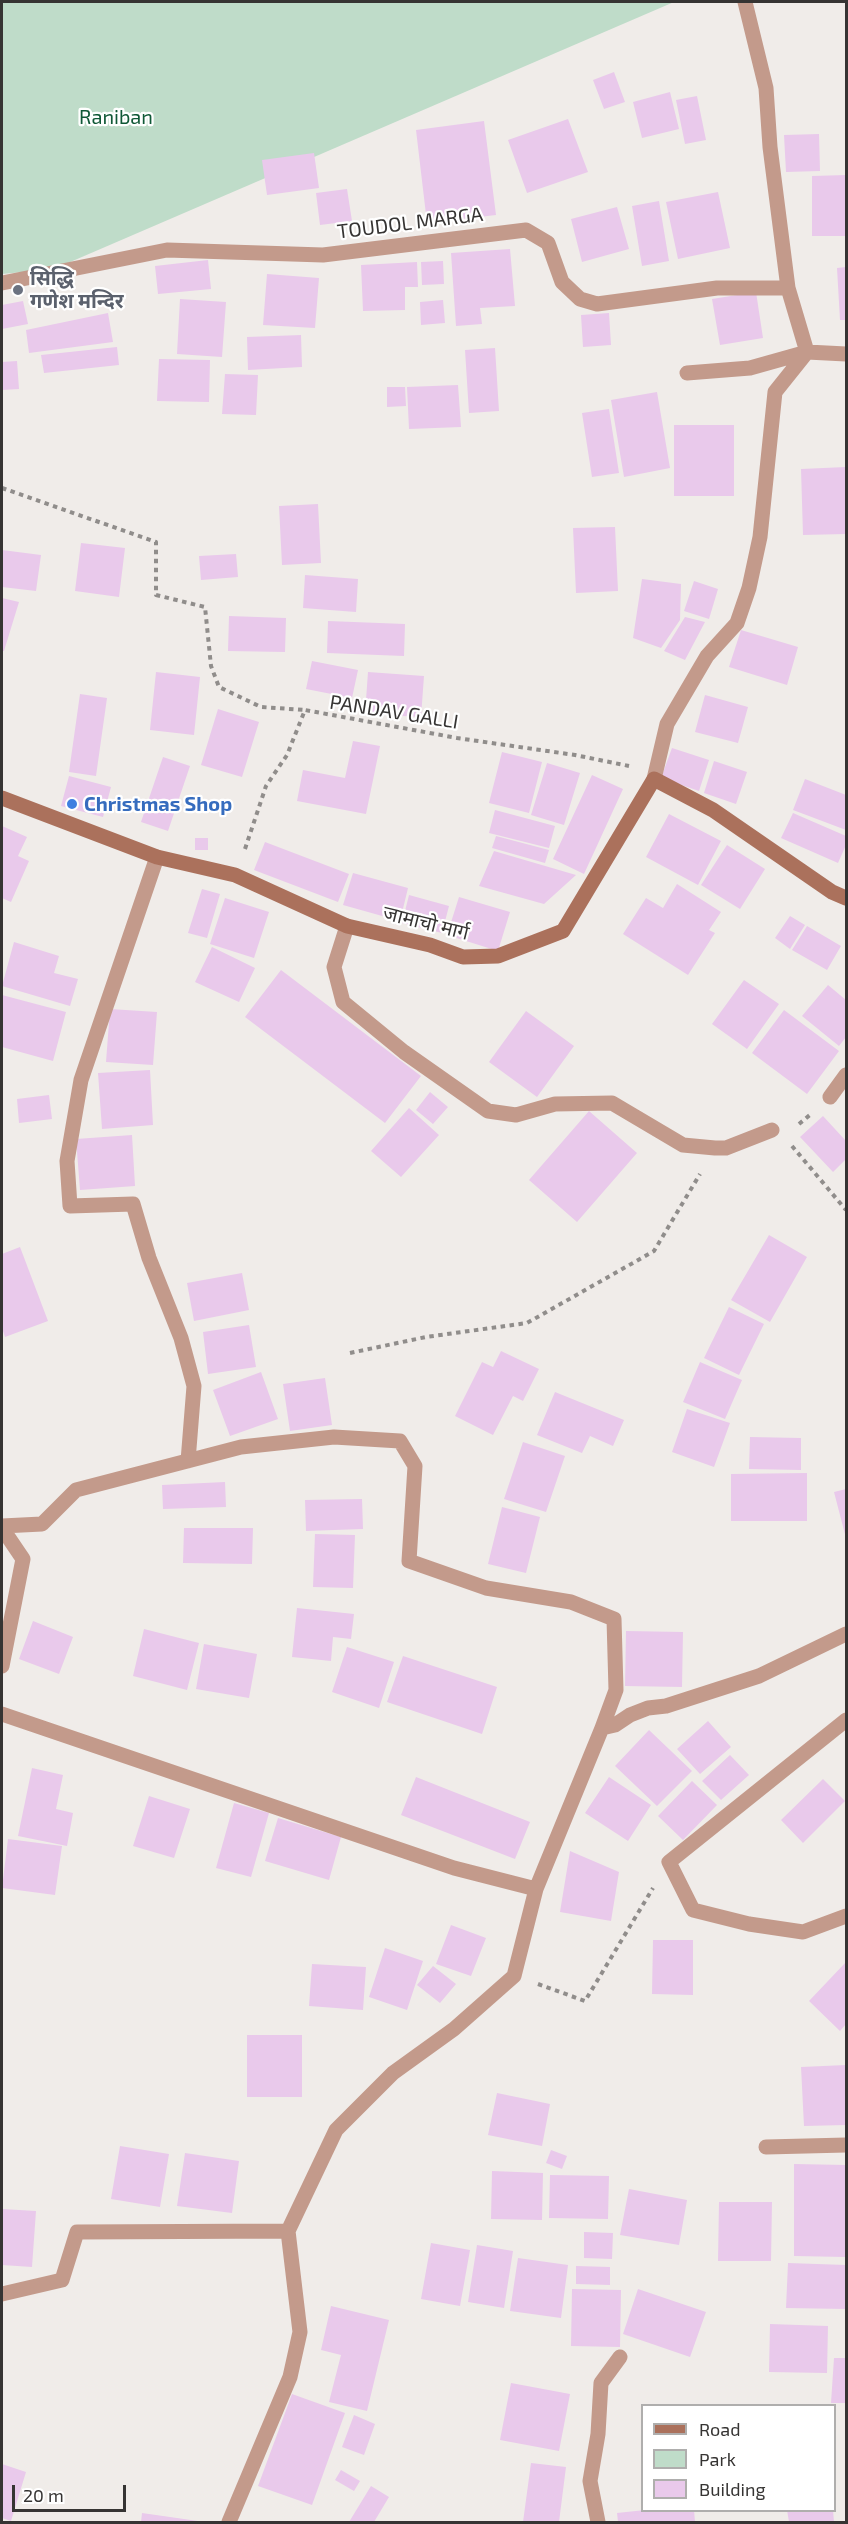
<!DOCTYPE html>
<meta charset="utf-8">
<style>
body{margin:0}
#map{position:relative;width:848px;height:2524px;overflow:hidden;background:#f0ece9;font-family:"Exo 2",sans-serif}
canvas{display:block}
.frame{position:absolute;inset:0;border:3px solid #363433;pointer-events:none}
.legend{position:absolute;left:641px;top:2404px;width:195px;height:108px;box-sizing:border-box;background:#fff;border:2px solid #afaead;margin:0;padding:8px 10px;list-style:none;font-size:18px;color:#363433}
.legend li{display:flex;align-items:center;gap:12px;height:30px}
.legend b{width:30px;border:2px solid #afaead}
.scale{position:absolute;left:12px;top:2485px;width:114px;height:27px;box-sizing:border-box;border:3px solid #363433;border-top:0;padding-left:8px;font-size:18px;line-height:21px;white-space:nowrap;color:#363433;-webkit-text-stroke:4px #fff;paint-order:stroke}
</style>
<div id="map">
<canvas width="848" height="2524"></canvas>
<div class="frame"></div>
<ul class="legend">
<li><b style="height:8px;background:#ab715c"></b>Road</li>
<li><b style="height:16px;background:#bfdcc9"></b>Park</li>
<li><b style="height:16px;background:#e9c9eb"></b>Building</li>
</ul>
<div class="scale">20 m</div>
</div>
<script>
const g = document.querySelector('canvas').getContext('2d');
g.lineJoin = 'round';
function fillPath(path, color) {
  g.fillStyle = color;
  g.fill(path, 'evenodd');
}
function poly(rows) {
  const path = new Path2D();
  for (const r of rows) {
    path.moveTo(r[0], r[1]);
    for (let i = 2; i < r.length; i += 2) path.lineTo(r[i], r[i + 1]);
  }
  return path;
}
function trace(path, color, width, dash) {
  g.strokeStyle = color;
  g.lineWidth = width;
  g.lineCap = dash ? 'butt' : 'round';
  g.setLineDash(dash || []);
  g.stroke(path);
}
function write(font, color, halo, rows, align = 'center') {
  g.font = font + ' "Exo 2","Noto Sans Devanagari",sans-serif';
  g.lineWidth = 4.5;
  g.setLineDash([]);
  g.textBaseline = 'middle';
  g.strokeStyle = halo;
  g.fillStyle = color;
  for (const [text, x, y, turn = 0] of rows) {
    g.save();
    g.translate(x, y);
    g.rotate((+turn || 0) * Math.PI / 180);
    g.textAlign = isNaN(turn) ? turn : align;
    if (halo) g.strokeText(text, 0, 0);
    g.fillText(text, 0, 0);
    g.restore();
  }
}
fillPath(poly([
 [2,2,674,2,54,269,2,274]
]), '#bfdcc9');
fillPath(poly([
 [614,72,625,102,604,109,593,80],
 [670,92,679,129,642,138,633,102],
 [697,96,706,140,685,144,676,100],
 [568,119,588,172,527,193,508,140],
 [484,121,496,215,427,223,416,130],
 [819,134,820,171,786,172,784,135],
 [314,153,319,188,267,195,262,160],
 [846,175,846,236,812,236,812,176],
 [347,189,352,221,320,225,316,193],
 [718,192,730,248,678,259,666,202],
 [659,201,669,261,642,266,632,206],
 [617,207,629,249,582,262,571,219],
 [510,249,515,306,480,308,482,324,456,326,451,253],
 [208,260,211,289,158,294,155,266],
 [443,261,444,284,422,285,421,262],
 [417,262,418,287,405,287,405,310,363,311,361,265],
 [846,267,846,320,840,320,837,268],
 [267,274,319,278,315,328,263,325],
 [756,292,763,338,720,345,712,299],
 [180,299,226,302,222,357,177,354],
 [443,300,445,323,421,325,420,302],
 [23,301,28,324,2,329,2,305],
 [108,313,113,342,29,353,26,330],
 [609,313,611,345,583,347,581,315],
 [301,335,302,367,248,370,247,337],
 [117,347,119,365,44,373,41,355],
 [495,348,499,411,469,413,465,350],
 [159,359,210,360,209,402,157,401],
 [17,361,19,389,2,390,2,362],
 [225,374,258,375,256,415,222,414],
 [458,385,461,427,409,429,407,387],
 [387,387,405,387,406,406,387,407],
 [657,392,670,468,624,477,611,400],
 [609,409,619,473,592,477,582,413],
 [674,425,734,425,734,496,674,496],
 [846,467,846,534,803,535,801,469],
 [318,504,321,563,282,565,279,506],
 [615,527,618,591,576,593,573,528],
 [81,543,125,548,119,597,75,591],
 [2,550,41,555,36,591,2,587],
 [236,554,238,577,201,580,199,556],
 [305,575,358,579,356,612,303,608],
 [642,579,681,584,680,620,661,648,633,638],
 [694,581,718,589,709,619,684,611],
 [2,598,19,602,4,651,2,651],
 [229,616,286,618,285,652,228,651],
 [685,617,705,622,685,660,664,651],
 [328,621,405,624,404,656,327,653],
 [741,630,798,647,787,685,729,667],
 [312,661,358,670,352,698,306,689],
 [156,672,200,677,194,735,150,730],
 [368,672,424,676,421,717,365,714],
 [80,694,107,698,96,776,69,772],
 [705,695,748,707,738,743,695,732],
 [218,709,259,722,242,777,201,765],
 [353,741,380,746,366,814,297,801,303,770,345,778],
 [672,748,709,760,699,791,661,778],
 [502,752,542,762,529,813,489,803],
 [163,757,190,766,168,831,141,822],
 [714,761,747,772,736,804,704,793],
 [547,763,580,773,564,825,531,815],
 [592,775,623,789,584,874,553,859],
 [69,776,111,787,103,817,61,806],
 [805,779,846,795,846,830,793,810],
 [495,810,555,826,549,848,489,833],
 [793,813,846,836,846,845,838,863,781,838],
 [669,814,721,841,698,885,646,857],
 [2,826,27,837,18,856,29,861,11,902,2,898],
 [496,836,549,850,545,863,492,848],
 [195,838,208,838,208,850,195,850],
 [265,842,349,874,338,902,254,870],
 [727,845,765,869,740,909,701,885],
 [494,851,576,875,544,904,479,886],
 [353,873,408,888,400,921,343,905],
 [677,884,721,912,709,930,715,933,688,975,623,934,646,898,663,908],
 [202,889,220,894,207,938,188,933],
 [409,895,449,906,442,933,402,923],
 [459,897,510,912,498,951,447,935],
 [225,898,269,912,254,958,210,944],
 [790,916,805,925,790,949,775,938],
 [807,926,841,946,827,970,792,950],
 [14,942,59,956,54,973,78,979,70,1006,2,986],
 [212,947,255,968,239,1002,195,982],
 [281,970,421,1076,385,1123,245,1017],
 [744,980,779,1004,747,1049,712,1024],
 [828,985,846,1000,846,1037,839,1046,802,1016],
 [2,995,66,1012,53,1061,2,1047],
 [110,1009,157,1012,153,1065,106,1062],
 [784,1010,839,1051,807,1094,752,1053],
 [526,1011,574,1046,537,1097,489,1062],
 [150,1070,153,1125,102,1129,98,1073],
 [430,1092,448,1107,433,1124,416,1110],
 [49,1095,52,1119,19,1123,17,1099],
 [409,1108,439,1135,401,1177,371,1151],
 [589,1111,637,1153,577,1222,529,1180],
 [823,1116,846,1141,846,1159,833,1172,800,1137],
 [132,1135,135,1186,80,1190,76,1139],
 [769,1235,807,1257,770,1322,731,1300],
 [20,1247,48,1321,5,1337,2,1328,2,1254],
 [242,1273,249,1310,194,1321,187,1283],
 [729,1307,764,1324,739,1375,704,1358],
 [249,1325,256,1367,208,1374,203,1332],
 [501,1351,539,1369,523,1401,513,1396,493,1435,455,1416,482,1362,493,1367],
 [700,1362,742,1380,725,1419,683,1402],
 [261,1372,278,1419,230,1436,213,1390],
 [325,1378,332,1425,290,1431,283,1384],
 [555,1392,624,1420,613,1446,590,1436,582,1453,537,1435],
 [687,1409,730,1423,714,1467,672,1452],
 [750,1437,801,1438,801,1470,749,1469],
 [523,1442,565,1456,546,1512,504,1499],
 [807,1473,807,1521,731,1521,731,1474],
 [225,1482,226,1507,163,1509,162,1485],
 [846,1489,846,1538,834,1492],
 [362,1499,363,1529,306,1531,305,1500],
 [502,1507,540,1517,526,1573,488,1564],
 [184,1528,253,1528,252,1564,183,1563],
 [315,1534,355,1535,353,1588,313,1587],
 [297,1608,354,1614,351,1639,333,1637,331,1661,292,1657],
 [33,1621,73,1637,59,1674,19,1659],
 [144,1629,199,1643,187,1690,133,1676],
 [626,1631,683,1632,682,1687,625,1686],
 [204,1644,257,1654,249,1698,196,1689],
 [347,1647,394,1662,379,1708,332,1692],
 [403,1656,497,1687,482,1734,387,1702],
 [708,1721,731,1747,700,1774,677,1749],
 [649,1730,692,1771,657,1806,615,1766],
 [730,1755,749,1775,721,1800,702,1781],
 [32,1768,63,1775,56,1809,73,1813,67,1846,18,1836],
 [416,1777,530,1822,515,1859,401,1815],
 [609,1777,651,1805,628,1841,585,1813],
 [823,1779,845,1801,803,1843,781,1820],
 [692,1781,717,1805,683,1840,658,1816],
 [149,1796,190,1809,174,1858,133,1846],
 [234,1803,269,1813,251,1877,216,1868],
 [278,1818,341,1837,329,1880,265,1861],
 [8,1839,62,1846,55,1895,2,1888],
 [570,1851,619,1872,611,1921,560,1912],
 [451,1925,486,1938,471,1976,436,1964],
 [653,1940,693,1940,693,1995,652,1994],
 [385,1948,423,1961,407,2010,369,1997],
 [846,1962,846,2024,840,2031,809,2001],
 [312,1964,366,1967,363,2010,309,2006],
 [433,1966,456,1984,440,2003,417,1985],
 [247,2035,302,2035,302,2097,247,2097],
 [846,2065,846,2125,804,2126,801,2067],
 [497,2093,550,2104,542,2146,488,2135],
 [120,2146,169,2154,160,2207,111,2199],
 [551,2150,567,2156,562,2169,546,2163],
 [185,2153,239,2161,232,2213,177,2206],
 [794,2164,846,2165,845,2257,794,2256],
 [492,2171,543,2173,542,2220,491,2219],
 [550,2175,609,2176,608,2219,549,2218],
 [629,2189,687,2200,679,2245,620,2235],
 [719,2202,772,2202,771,2261,718,2261],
 [2,2209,36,2211,32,2267,2,2265],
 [584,2232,613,2233,612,2259,584,2258],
 [431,2243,470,2250,460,2306,421,2299],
 [477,2245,513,2251,504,2308,468,2302],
 [518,2258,568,2265,561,2318,510,2311],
 [788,2263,846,2265,846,2309,786,2308],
 [576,2266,610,2267,610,2285,576,2284],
 [572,2289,621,2290,620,2347,571,2346],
 [638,2289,706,2312,690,2357,623,2334],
 [331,2306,389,2320,367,2411,329,2402,341,2355,321,2350],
 [770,2324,828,2326,827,2373,769,2372],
 [834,2358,846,2358,846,2403,831,2403],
 [511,2383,570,2394,559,2451,500,2440],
 [292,2394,345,2413,312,2505,258,2486],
 [354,2415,375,2424,364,2455,342,2447],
 [531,2463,566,2467,559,2522,523,2522],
 [2,2464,26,2472,11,2521,2,2518],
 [341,2470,360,2481,354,2491,335,2480],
 [371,2486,389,2497,374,2522,349,2522],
 [645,2510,694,2510,695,2522,618,2522,617,2513],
 [787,2510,833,2510,834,2522,789,2522],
 [142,2513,198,2521,198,2522,141,2522]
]), '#e9c9eb');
trace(poly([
 [2,488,156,542,156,595,205,607,211,666,219,687,261,707,305,710],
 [245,849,266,786,287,755,305,710,457,738,575,755,629,766],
 [799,1124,811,1114],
 [792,1146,846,1210],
 [350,1353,426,1337,527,1323,654,1251,700,1174],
 [538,1984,585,2001,653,1888]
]), '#908d8b', 4, [4.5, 4.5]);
trace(poly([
 [745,2,766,88,770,147,788,288,807,352],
 [2,283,167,250,323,255,526,230,548,243,562,282,580,299,597,304,717,288,788,288],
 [687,373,750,368,807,352,846,354],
 [654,779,667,724,707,656,737,623,749,588,760,537,775,392,807,352],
 [157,857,81,1080,67,1161,70,1206,133,1204,149,1258,181,1338,194,1386,188,1461],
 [347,926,334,967,343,1002,404,1052,488,1111,516,1115,555,1104,612,1103,683,1145,715,1148,726,1148,772,1130],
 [830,1097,846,1075],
 [2,1526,42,1524,76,1490,241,1447,334,1437,400,1441,415,1466,409,1561,486,1588,571,1602,614,1619,616,1690,602,1728],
 [2,1528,23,1559,2,1666],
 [2,1714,454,1868,536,1889],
 [846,1720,669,1862,693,1910,749,1924,803,1932,846,1916],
 [766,2147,846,2145],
 [2,2294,62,2280,77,2232,288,2231],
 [229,2522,290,2377,300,2332,288,2231,336,2130,393,2073,454,2029,514,1976,536,1889,602,1728,615,1725,630,1715,648,1708,666,1706,759,1676,846,1634],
 [598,2522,590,2481,598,2434,601,2383,620,2357]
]), '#c39a8b', 15);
trace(poly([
 [2,798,157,857,235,875,347,926,430,945,463,957,498,956,563,931,654,779,713,810,832,892,846,898]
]), '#ab715c', 15);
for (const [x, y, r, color] of [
 [18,290,6,"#6b7280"],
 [72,804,6,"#3f7fe0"]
]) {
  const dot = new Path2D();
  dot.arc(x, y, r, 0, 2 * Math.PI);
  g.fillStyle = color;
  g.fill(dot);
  trace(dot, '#fff', 2);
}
write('20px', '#0f5836', '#fff', [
 ["Raniban",116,117]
]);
write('20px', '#363433', '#fff', [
 ["TOUDOL MARGA",410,223,-7],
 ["PANDAV GALLI",394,712,9],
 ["जामाचो मार्ग",426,923,14]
]);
write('bold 20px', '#5b616d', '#fff', [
 ["सिद्धि",30,278],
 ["गणेश मन्दिर",30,301]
], 'left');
write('bold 20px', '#366cbe', '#fff', [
 ["Christmas Shop",84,804]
], 'left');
</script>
